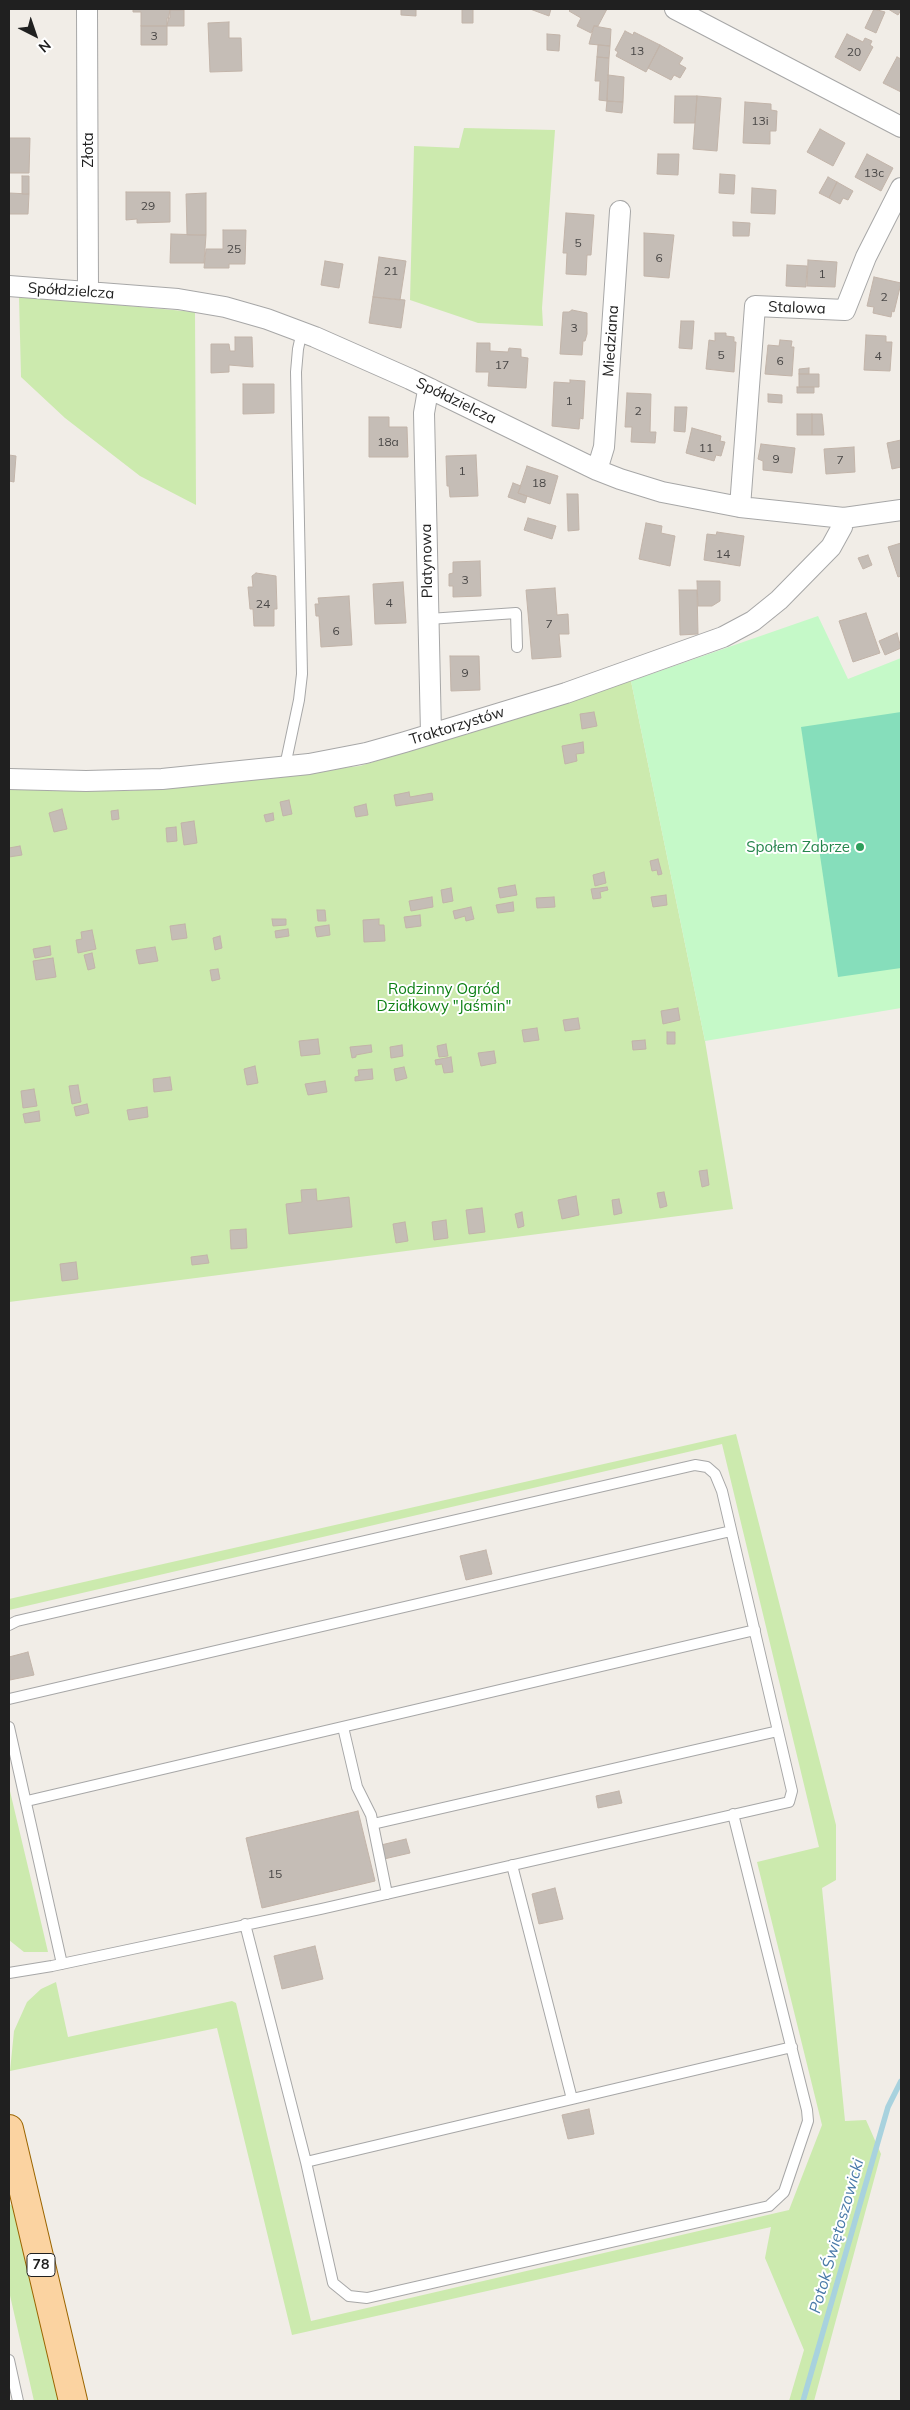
<!DOCTYPE html>
<meta charset="utf-8">
<style>
body{margin:0}
#map{position:relative;width:910px;height:2410px;overflow:hidden;background:#f1ede7;font-family:Mulish,sans-serif}
canvas{display:block}
.frame{position:absolute;inset:0;border:10px solid #202020;pointer-events:none}
.north{position:absolute;left:10px;top:10px;width:50px;height:50px;-webkit-text-stroke:4px #fff;paint-order:stroke;rotate:139deg;font-size:14px;font-weight:700;line-height:20px;text-align:center;color:#202020}
.north::after{content:'';display:block;margin:auto;width:18px;height:22px;background:#202020;clip-path:polygon(50% 0,100% 100%,50% 72%,0 100%)}
</style>
<div id="map">
<canvas width="910" height="2410"></canvas>
<div class="frame"></div>
<div class="north">N</div>
</div>
<script>
const g = document.querySelector('canvas').getContext('2d');
g.lineJoin = 'round';
function fillPath(path, color) {
  g.fillStyle = color;
  g.fill(path, 'evenodd');
}
function poly(rows) {
  const path = new Path2D();
  for (const r of rows) {
    path.moveTo(r[0], r[1]);
    for (let i = 2; i < r.length; i += 2) path.lineTo(r[i], r[i + 1]);
  }
  return path;
}
function trace(path, color, width, dash) {
  g.strokeStyle = color;
  g.lineWidth = width;
  g.lineCap = dash ? 'butt' : 'round';
  g.setLineDash(dash || []);
  g.stroke(path);
}
function write(font, color, halo, rows, align = 'center') {
  g.font = font + ' Mulish,sans-serif';
  g.lineWidth = 4;
  g.setLineDash([]);
  g.textBaseline = 'middle';
  g.strokeStyle = halo;
  g.fillStyle = color;
  for (const [text, x, y, turn = 0] of rows) {
    g.save();
    g.translate(x, y);
    g.rotate((+turn || 0) * Math.PI / 180);
    g.textAlign = isNaN(turn) ? turn : align;
    if (halo) g.strokeText(text, 0, 0);
    g.fillText(text, 0, 0);
    g.restore();
  }
}
fillPath(poly([
 [464,128,555,130,542,308,543,326,478,323,410,300,414,146,459,148],
 [19,296,195,312,196,505,140,476,65,418,21,377],
 [631,681,705,1041,733,1209,9,1302,9,789,129,791,360,766],
 [736,1434,836,1825,836,1880,822,1888,845,2121,866,2120,881,2154,814,2401,789,2401,804,2350,765,2258,771,2227,292,2335,217,2028,10,2071,14,2031,27,2002,41,1989,56,1982,68,2037,232,2001,236,2003,311,2321,789,2210,822,2125,757,1862,819,1847,722,1444,9,1610,9,1599],
 [9,1787,33,1888,48,1952,24,1952,9,1940],
 [9,2203,18,2212,63,2401,34,2401,9,2291]
]), '#cceaae');
fillPath(poly([
 [818,616,848,679,901,658,901,1008,705,1041,631,681]
]), '#c5f9c8');
fillPath(poly([
 [901,712,901,968,838,977,801,727]
]), '#86debb');
trace(poly([
 [803,2401,888,2107,901,2081]
]), '#a8d2de', 5.5);
const building = poly([
 [133,9,170,9,170,18,167,18,167,26,141,26,141,12,133,12,133,9],
 [401,9,416,9,416,16,401,15,401,9],
 [462,9,473,9,473,23,462,23,462,9],
 [530,9,551,9,549,16,530,9],
 [571,9,607,9,598,26,594,26,591,33,577,26,581,18,569,11,571,9],
 [874,9,885,12,876,33,865,28,874,9],
 [888,9,901,9,901,10,898,15,888,9],
 [170,10,184,10,184,26,167,26,170,10],
 [229,22,229,38,241,38,242,71,210,72,208,23,229,22],
 [141,26,167,26,167,45,141,45,141,26],
 [594,26,611,29,610,46,589,44,594,26],
 [625,31,633,35,634,32,660,45,646,72,616,56,618,52,615,50,625,31],
 [547,34,560,35,559,51,547,50,547,34],
 [847,34,863,42,865,38,872,41,870,45,873,47,860,71,835,57,847,34],
 [598,45,610,46,609,58,597,57,598,45],
 [660,45,683,58,679,64,686,68,680,78,674,75,671,80,648,68,660,45],
 [597,57,609,58,607,101,599,100,600,81,595,81,597,57],
 [897,57,901,59,901,92,883,83,897,57],
 [608,75,624,77,623,102,607,101,608,75],
 [675,96,697,96,695,123,674,123,675,96],
 [697,96,721,98,717,151,693,149,697,96],
 [607,101,623,102,622,113,606,111,607,101],
 [745,102,771,104,771,110,777,111,776,131,770,131,770,144,743,143,745,102],
 [820,129,845,143,833,166,807,152,820,129],
 [9,138,30,138,29,173,9,173,9,138],
 [658,154,679,154,678,175,657,174,658,154],
 [867,154,893,168,881,191,855,177,867,154],
 [720,174,735,175,734,194,719,193,720,174],
 [22,176,29,176,29,194,22,194,22,176],
 [828,177,837,182,829,198,819,193,828,177],
 [837,182,853,191,848,200,843,198,840,204,829,198,837,182],
 [752,188,776,190,775,214,751,213,752,188],
 [126,192,170,192,170,222,137,223,137,219,126,220,126,192],
 [9,193,29,194,28,214,9,214,9,193],
 [206,193,206,235,187,235,186,194,206,193],
 [566,213,594,215,591,255,587,255,586,275,566,274,567,253,563,253,566,213],
 [733,222,750,223,749,236,733,236,733,222],
 [223,230,246,230,245,264,229,264,229,268,204,268,206,249,223,249,223,230],
 [644,233,674,235,669,278,644,276,644,233],
 [171,234,206,235,204,263,170,263,171,234],
 [379,257,406,261,400,300,373,297,379,257],
 [808,260,837,262,835,287,807,286,808,260],
 [325,261,343,264,339,288,321,285,325,261],
 [787,265,807,266,806,287,786,286,787,265],
 [874,277,901,283,894,312,892,311,891,317,873,313,874,307,867,306,874,277],
 [373,297,405,300,401,328,369,323,373,297],
 [572,310,587,313,587,334,585,341,583,341,582,355,560,354,563,312,569,312,572,310],
 [681,321,694,321,692,349,679,348,681,321],
 [715,333,726,333,726,336,734,337,734,342,736,342,734,372,706,369,709,340,715,341,715,333],
 [866,335,886,336,886,342,892,342,890,371,864,370,866,335],
 [235,337,252,337,253,367,229,365,229,372,211,373,211,344,229,344,230,351,235,351,235,337],
 [780,340,792,341,791,347,794,347,792,376,765,374,768,345,779,346,780,340],
 [477,343,490,343,490,351,508,352,509,348,521,349,521,357,528,358,526,388,488,386,489,372,476,372,477,343],
 [809,368,809,374,799,374,799,369,809,368],
 [799,374,819,374,819,387,799,387,799,374],
 [570,380,585,381,583,419,580,418,579,429,552,426,554,382,570,383,570,380],
 [243,384,274,384,274,413,243,414,243,384],
 [797,387,814,387,814,393,797,393,797,387],
 [627,393,651,394,650,432,656,432,655,443,631,442,632,427,625,427,627,393],
 [768,394,782,395,782,403,768,402,768,394],
 [675,407,687,407,685,432,674,431,675,407],
 [797,414,812,414,812,435,797,435,797,414],
 [812,414,822,414,824,435,812,435,812,414],
 [369,417,389,417,389,427,407,427,408,457,369,457,369,417],
 [692,428,721,436,720,441,725,442,721,456,716,455,714,461,686,453,692,428],
 [901,440,901,467,892,469,887,443,901,440],
 [761,444,795,448,792,473,763,470,763,461,758,459,761,444],
 [854,447,855,472,826,474,824,449,854,447],
 [9,455,16,456,14,482,9,481,9,455],
 [476,455,478,496,450,497,449,486,447,486,446,456,476,455],
 [527,466,558,476,550,504,518,493,527,466],
 [513,483,521,486,518,493,527,496,525,503,508,497,513,483],
 [567,494,578,494,579,530,568,531,567,494],
 [528,518,556,526,552,539,524,530,528,518],
 [646,523,662,526,661,533,675,536,670,566,639,559,646,523],
 [717,532,744,536,740,566,704,560,707,534,716,535,717,532],
 [901,543,901,576,898,577,888,547,901,543],
 [868,555,872,565,863,569,858,558,868,555],
 [480,561,481,596,453,597,453,586,449,586,449,574,453,573,453,562,480,561],
 [256,573,276,576,277,609,274,609,274,626,254,626,253,609,250,609,248,587,253,587,252,576,256,573],
 [697,581,720,581,720,601,712,606,698,606,697,581],
 [403,582,406,623,375,624,373,584,403,582],
 [555,588,557,615,568,614,569,634,559,634,561,657,532,659,526,590,555,588],
 [679,590,697,590,698,634,680,635,679,590],
 [349,596,352,645,321,647,319,616,316,616,315,604,319,604,318,598,349,596],
 [866,613,880,653,853,662,839,621,866,613],
 [897,633,901,648,885,655,879,641,897,633],
 [450,656,479,656,480,690,451,691,450,656],
 [594,712,597,726,582,729,580,714,594,712],
 [583,742,584,753,576,754,577,761,565,764,562,746,583,742],
 [409,792,410,797,432,793,433,800,396,806,394,795,409,792],
 [289,800,292,814,283,816,280,802,289,800],
 [366,804,368,815,356,817,354,807,366,804],
 [62,809,67,829,54,832,49,813,62,809],
 [118,810,119,819,112,820,111,811,118,810],
 [273,813,274,820,266,822,264,815,273,813],
 [194,821,197,843,184,845,181,823,194,821],
 [176,827,177,841,167,842,166,828,176,827],
 [20,846,22,855,9,857,9,848,20,846],
 [658,859,662,874,658,875,657,870,652,871,650,861,658,859],
 [604,872,606,883,595,886,593,875,604,872],
 [515,885,517,895,500,898,498,888,515,885],
 [607,887,608,890,600,892,601,898,593,899,591,889,607,887],
 [451,888,453,901,443,903,441,890,451,888],
 [666,895,667,905,653,907,651,897,666,895],
 [432,897,433,907,411,911,409,901,432,897],
 [554,897,555,907,537,908,536,898,554,897],
 [513,902,514,911,498,913,496,905,513,902],
 [471,907,474,919,466,921,465,916,455,919,453,911,471,907],
 [317,910,325,910,326,921,318,921,317,910],
 [420,915,421,926,406,928,404,917,420,915],
 [272,919,286,919,286,925,273,926,272,919],
 [379,919,379,925,384,925,385,941,364,942,363,920,379,919],
 [185,924,187,938,172,940,170,926,185,924],
 [329,925,330,935,317,937,315,927,329,925],
 [288,929,289,936,276,938,275,931,288,929],
 [92,930,96,949,78,953,76,940,82,939,81,932,92,930],
 [220,936,222,948,215,950,213,938,220,936],
 [50,946,51,955,35,958,33,949,50,946],
 [155,947,158,961,139,964,136,950,155,947],
 [92,953,95,968,88,970,84,955,92,953],
 [53,958,56,977,36,980,33,961,53,958],
 [218,969,220,979,212,981,210,970,218,969],
 [678,1008,680,1020,663,1024,661,1011,678,1008],
 [578,1018,580,1029,565,1031,563,1020,578,1018],
 [537,1028,539,1040,524,1042,522,1030,537,1028],
 [667,1032,675,1032,675,1044,667,1044,667,1032],
 [318,1039,320,1054,301,1056,299,1041,318,1039],
 [645,1040,646,1049,633,1050,632,1041,645,1040],
 [446,1044,448,1056,439,1057,437,1046,446,1044],
 [371,1045,372,1052,356,1055,356,1057,352,1058,350,1047,371,1045],
 [402,1045,403,1056,391,1058,390,1047,402,1045],
 [494,1051,496,1063,481,1066,478,1053,494,1051],
 [451,1057,453,1072,444,1073,442,1064,436,1065,435,1060,451,1057],
 [255,1066,258,1083,247,1085,244,1069,255,1066],
 [404,1067,407,1078,396,1081,394,1069,404,1067],
 [372,1069,373,1079,355,1081,355,1077,359,1076,358,1070,372,1069],
 [170,1077,172,1090,154,1092,153,1079,170,1077],
 [325,1081,327,1092,308,1095,305,1084,325,1081],
 [78,1085,81,1102,72,1104,69,1086,78,1085],
 [34,1089,37,1106,23,1108,21,1091,34,1089],
 [87,1104,89,1113,76,1116,74,1107,87,1104],
 [147,1107,148,1117,129,1120,127,1110,147,1107],
 [39,1111,40,1121,25,1123,23,1114,39,1111],
 [707,1170,709,1185,702,1187,699,1171,707,1170],
 [316,1189,317,1201,349,1197,352,1227,289,1234,286,1204,302,1202,301,1190,316,1189],
 [664,1192,667,1206,660,1208,657,1193,664,1192],
 [576,1196,579,1215,562,1219,558,1200,576,1196],
 [619,1199,622,1213,614,1215,612,1200,619,1199],
 [482,1208,485,1232,469,1234,466,1210,482,1208],
 [522,1212,524,1226,518,1228,515,1214,522,1212],
 [446,1220,448,1238,434,1240,432,1222,446,1220],
 [405,1222,408,1241,396,1243,393,1224,405,1222],
 [246,1229,247,1248,231,1249,230,1230,246,1229],
 [207,1255,209,1263,192,1265,191,1257,207,1255],
 [76,1262,78,1279,62,1281,60,1264,76,1262],
 [486,1550,492,1574,466,1580,460,1556,486,1550],
 [28,1652,34,1675,10,1680,9,1657,28,1652],
 [619,1791,622,1803,598,1808,596,1796,619,1791],
 [358,1811,375,1881,262,1908,246,1838,358,1811],
 [406,1839,410,1853,384,1859,381,1845,406,1839],
 [555,1888,563,1919,539,1924,532,1894,555,1888],
 [315,1946,323,1979,282,1989,274,1956,315,1946],
 [589,2109,594,2134,568,2139,562,2115,589,2109]
]);
fillPath(building, '#c5bdb6');
trace(building, '#c2b4a9', 1);
const lane = poly([
 [429,619,516,613,517,647],
 [285,766,299,700,302,674,296,372,298,349,302,331],
 [9,1625,17,1621,695,1465,707,1467,715,1474,722,1491,792,1791,789,1802,321,1909,52,1966,9,1973],
 [9,1699,731,1531],
 [9,1727,62,1964],
 [343,1727,357,1787,371,1815,387,1894],
 [27,1801,755,1630],
 [373,1824,778,1731],
 [512,1865,572,2099],
 [245,1924,306,2162,333,2283,349,2296,367,2298,769,2206,784,2192,808,2121,807,2110,733,1814],
 [306,2162,792,2047],
 [9,2360,18,2401]
]);
const street = poly([
 [87,9,88,292],
 [675,9,901,127],
 [9,286,178,299,225,307,267,319,315,337,410,379,597,470,620,479,662,492,740,507,844,518,901,510],
 [431,389,427,396,424,413,431,734],
 [597,470,604,447,620,211],
 [740,507,755,306,845,310,866,257,901,188],
 [9,779,86,781,162,779,309,764,366,753,405,742,566,693,723,637,753,621,779,600,831,547,842,527,844,518]
]);
const primary = poly([
 [9,2129,73,2401]
]);
trace(lane, '#a7a7a7', 12);
trace(street, '#a7a7a7', 22);
trace(primary, '#9b6501', 30);
trace(lane, '#fff', 10);
trace(street, '#fff', 20);
trace(primary, '#fbd3a1', 28);
for (const [x, y, r, color] of [
 [860,847,5,"#2e9e5b"]
]) {
  const dot = new Path2D();
  dot.arc(x, y, r, 0, 2 * Math.PI);
  g.fillStyle = color;
  g.fill(dot);
  trace(dot, '#fff', 2);
}
write('12px', '#494746', null, [
 ["3",154,36],
 ["13",637,51],
 ["20",854,52],
 ["13i",760,121],
 ["13c",874,173],
 ["29",148,206],
 ["5",578,243],
 ["25",234,249],
 ["6",659,258],
 ["21",391,271],
 ["1",822,274],
 ["2",884,297],
 ["3",574,328],
 ["5",721,355],
 ["4",878,356],
 ["6",780,361],
 ["17",502,365],
 ["1",569,401],
 ["2",638,411],
 ["18a",388,442],
 ["11",706,448],
 ["9",776,459],
 ["7",840,460],
 ["1",462,471],
 ["18",539,483],
 ["14",723,554],
 ["3",465,580],
 ["4",389,603],
 ["24",263,604],
 ["7",549,624],
 ["6",336,631],
 ["9",465,673],
 ["15",275,1874]
]);
for (const [x, y, w] of [
 [41,2265,28]
]) {
  const box = new Path2D();
  box.roundRect(x - w / 2, y - 11.5, w, 23, 4);
  g.fillStyle = '#fff';
  g.fill(box);
  trace(box, '#202020', 1);
}
write('bold 14px', '#202020', null, [
 ["78",41,2265]
]);
write('15px', '#202020', '#fff', [
 ["Złota",88,150,-90],
 ["Spółdzielcza",71,291,4],
 ["Stalowa",797,308,2],
 ["Miedziana",611,341,-86],
 ["Spółdzielcza",456,401,26],
 ["Platynowa",427,561,-91],
 ["Traktorzystów",457,726,-17]
]);
write('15px', '#27864d', '#fff', [
 ["Społem Zabrze",850,847]
], 'right');
write('15px', '#0d8014', '#fff', [
 ["Rodzinny Ogród",444,989],
 ["Działkowy \"Jaśmin\"",444,1006]
]);
write('italic 16px', '#497aa8', '#fff', [
 ["Potok Świętoszowicki",837,2236,-74]
]);
</script>
